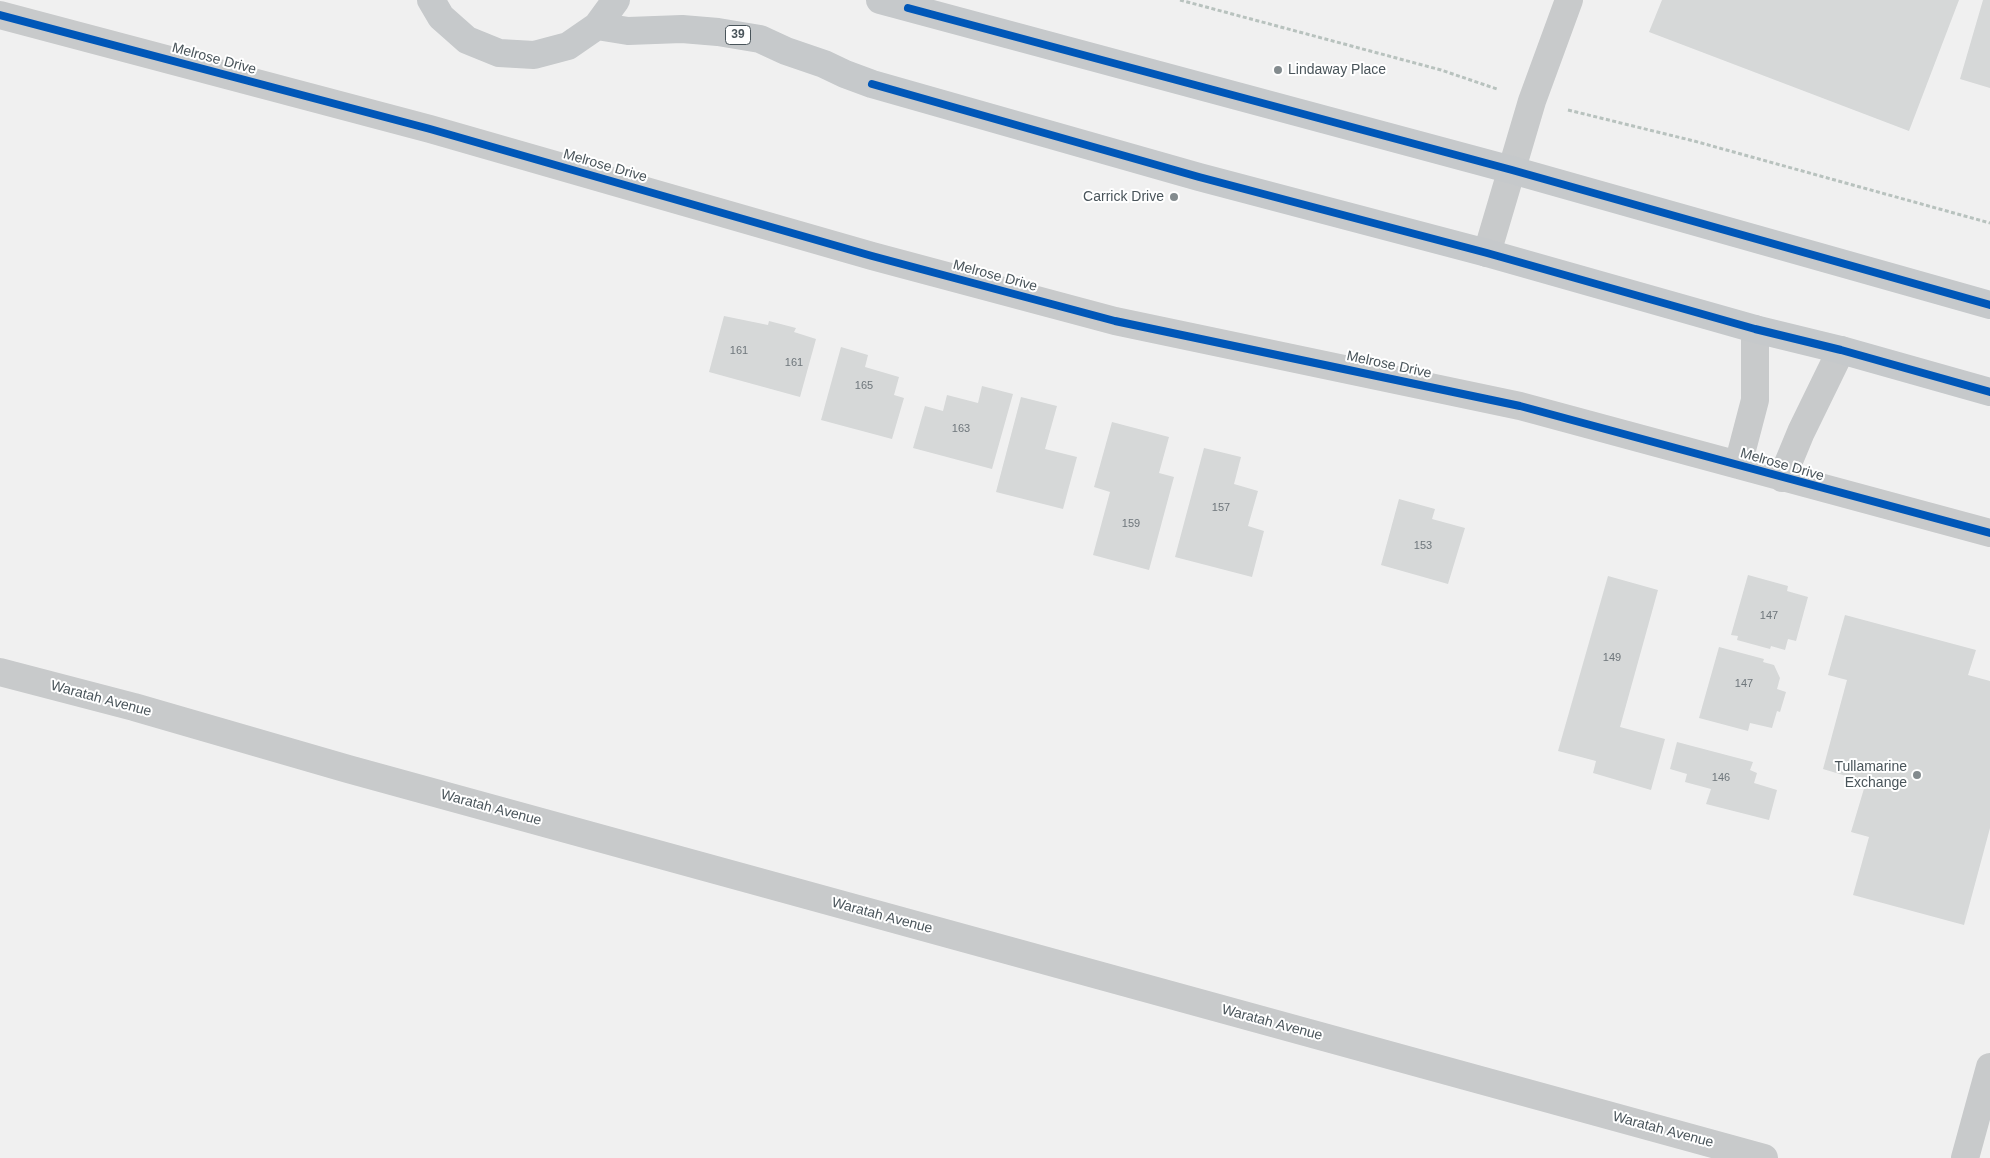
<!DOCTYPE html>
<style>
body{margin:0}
canvas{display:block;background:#f0f0f0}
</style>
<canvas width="1990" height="1158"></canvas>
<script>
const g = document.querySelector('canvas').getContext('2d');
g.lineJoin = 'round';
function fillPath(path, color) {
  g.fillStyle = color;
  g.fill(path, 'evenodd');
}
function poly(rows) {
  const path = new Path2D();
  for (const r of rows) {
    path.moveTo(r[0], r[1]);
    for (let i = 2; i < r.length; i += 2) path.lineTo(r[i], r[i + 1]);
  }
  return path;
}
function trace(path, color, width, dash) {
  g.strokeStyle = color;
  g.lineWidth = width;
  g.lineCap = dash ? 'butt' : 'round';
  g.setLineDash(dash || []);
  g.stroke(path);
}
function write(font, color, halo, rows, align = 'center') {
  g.font = font + ' Arial,sans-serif';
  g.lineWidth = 4;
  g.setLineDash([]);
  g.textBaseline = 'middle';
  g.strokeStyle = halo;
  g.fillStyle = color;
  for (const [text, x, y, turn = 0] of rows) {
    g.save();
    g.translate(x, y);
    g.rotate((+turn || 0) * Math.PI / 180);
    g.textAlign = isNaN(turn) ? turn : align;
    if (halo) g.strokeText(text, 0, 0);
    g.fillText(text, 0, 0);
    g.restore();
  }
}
fillPath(poly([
 [1662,0,1959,0,1909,131,1649,32],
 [1983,0,1990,0,1990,88,1960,79],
 [724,316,768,325,769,321,796,328,794,332,816,339,800,397,709,372],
 [841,347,868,355,865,367,899,377,894,395,904,398,892,439,821,420],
 [982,386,1013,394,992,469,913,448,925,406,943,411,947,395,978,403],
 [1021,397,1057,406,1045,449,1077,457,1063,509,996,492],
 [1112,422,1169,437,1159,473,1174,477,1149,570,1093,555,1110,492,1094,487],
 [1204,448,1241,457,1234,484,1258,491,1248,526,1264,531,1252,577,1175,557],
 [1399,499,1435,509,1432,519,1465,528,1448,584,1381,565],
 [1748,575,1788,586,1787,591,1808,597,1796,641,1788,639,1785,650,1771,646,1770,649,1737,640,1738,636,1731,635],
 [1608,576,1658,590,1620,727,1665,739,1651,790,1593,773,1596,761,1558,751],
 [1845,615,1976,650,1968,675,1990,681,1990,828,1964,925,1853,895,1869,837,1851,832,1866,782,1823,769,1847,680,1828,675],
 [1719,647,1764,659,1763,662,1774,665,1780,678,1777,689,1786,692,1780,712,1777,711,1772,728,1750,723,1748,731,1699,718],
 [1677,742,1753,762,1750,770,1757,773,1754,783,1777,790,1769,820,1706,804,1711,789,1685,782,1687,774,1670,769]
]), '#d6d8d8');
trace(poly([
 [1180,0,1441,70,1497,89],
 [1568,110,1694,141,1990,223]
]), '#b8c2be', 3, [4, 2.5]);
trace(poly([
 [0,15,430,129,872,256,1115,321,1520,406,1990,533],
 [1487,253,1532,101,1569,0],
 [1738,465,1755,400,1755,329],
 [1782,478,1801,432,1841,350],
 [0,672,134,707,348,769,1764,1158],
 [1965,1158,1990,1067]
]), '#c8cacb', 28);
trace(poly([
 [431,0,441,17,467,40,499,53,534,55,568,46,597,26,616,0],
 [880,0,1512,170,1990,305],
 [597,26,628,31,682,29,718,32,760,39,786,51,824,64,845,74,872,84,1199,177,1487,253,1755,329,1841,350,1990,392]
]), '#c6c9cb', 28);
trace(poly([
 [908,8,1512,170,1990,305],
 [0,15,430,129,872,256,1115,321,1520,406,1990,533],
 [872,84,1199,177,1487,253,1755,329,1841,350,1990,392]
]), '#0057b8', 8);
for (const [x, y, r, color] of [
 [1278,70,5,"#838b8e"],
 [1174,197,5,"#838b8e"],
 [1917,775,5,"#838b8e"]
]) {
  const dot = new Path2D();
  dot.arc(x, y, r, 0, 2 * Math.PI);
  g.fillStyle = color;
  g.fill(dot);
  trace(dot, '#fff', 2);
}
write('11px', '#6e767b', null, [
 ["161",739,351],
 ["161",794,363],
 ["165",864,386],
 ["163",961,429],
 ["157",1221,508],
 ["159",1131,524],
 ["153",1423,546],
 ["147",1769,616],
 ["149",1612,658],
 ["147",1744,684],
 ["146",1721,778]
]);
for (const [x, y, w] of [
 [738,35,25]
]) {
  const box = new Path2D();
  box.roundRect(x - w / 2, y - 9.5, w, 19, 4);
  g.fillStyle = '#fff';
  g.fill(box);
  trace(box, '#49545a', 1);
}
write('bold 12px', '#49545a', null, [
 ["39",738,35]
]);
write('14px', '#49545a', '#fff', [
 ["Melrose Drive",214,59,15],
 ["Melrose Drive",605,166,16],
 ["Melrose Drive",995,276,15],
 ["Melrose Drive",1389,365,12],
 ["Melrose Drive",1782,465,16],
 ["Waratah Avenue",101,699,15],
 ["Waratah Avenue",491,808,15],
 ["Waratah Avenue",882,916,15],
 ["Waratah Avenue",1272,1023,15],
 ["Waratah Avenue",1663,1130,15]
]);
write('14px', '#49545a', '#fff', [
 ["Lindaway Place",1288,70,"left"],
 ["Carrick Drive",1164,197],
 ["Tullamarine",1907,767],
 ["Exchange",1907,783]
], 'right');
</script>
